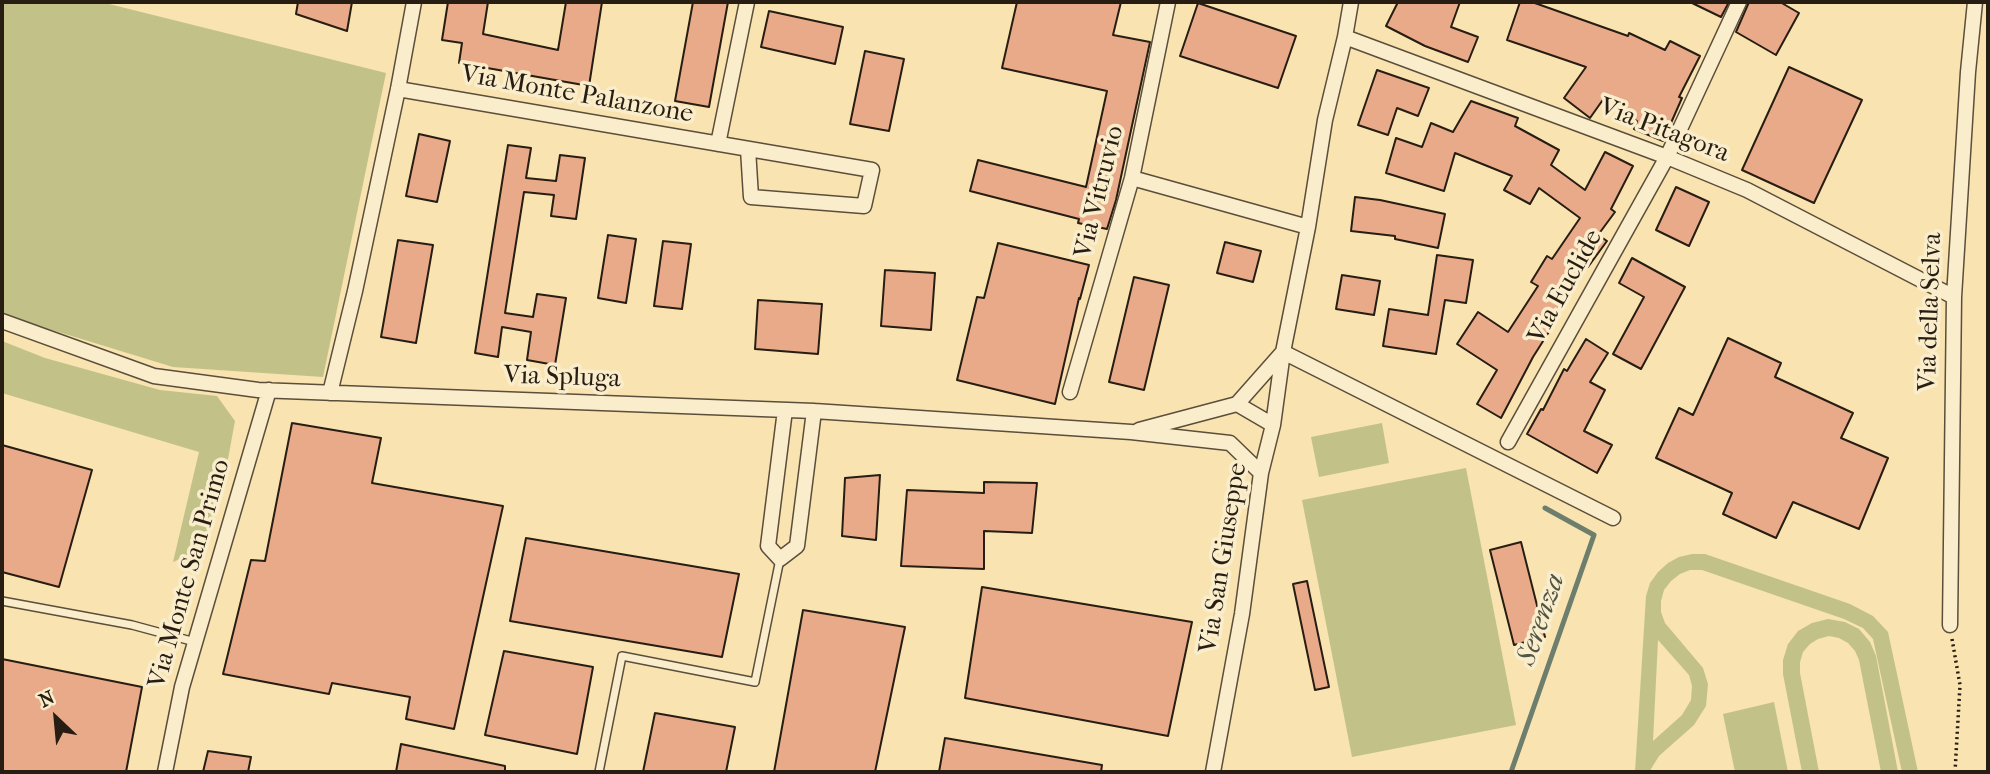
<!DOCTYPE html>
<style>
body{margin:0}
#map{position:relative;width:1990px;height:774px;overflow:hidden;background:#f8e3b1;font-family:"IM FELL French Canon",serif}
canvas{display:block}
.frame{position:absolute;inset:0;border:4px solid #271d12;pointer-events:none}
.north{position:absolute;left:21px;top:683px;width:70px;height:70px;-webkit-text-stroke:5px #faedcc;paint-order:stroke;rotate:334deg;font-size:19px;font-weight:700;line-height:28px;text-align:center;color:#271d12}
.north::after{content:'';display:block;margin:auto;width:24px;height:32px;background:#271d12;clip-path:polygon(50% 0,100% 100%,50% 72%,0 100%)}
</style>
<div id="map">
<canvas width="1990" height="774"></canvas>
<div class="frame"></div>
<div class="north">N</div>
</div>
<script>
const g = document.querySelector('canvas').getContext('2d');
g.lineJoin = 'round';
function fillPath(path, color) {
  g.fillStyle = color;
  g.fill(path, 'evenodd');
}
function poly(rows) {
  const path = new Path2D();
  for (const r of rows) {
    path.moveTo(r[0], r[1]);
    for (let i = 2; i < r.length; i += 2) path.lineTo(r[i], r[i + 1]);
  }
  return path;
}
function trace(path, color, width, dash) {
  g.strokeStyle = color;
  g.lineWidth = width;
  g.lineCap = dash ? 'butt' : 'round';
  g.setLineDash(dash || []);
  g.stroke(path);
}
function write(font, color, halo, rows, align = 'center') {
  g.font = font + ' "IM FELL French Canon",serif';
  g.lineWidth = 7;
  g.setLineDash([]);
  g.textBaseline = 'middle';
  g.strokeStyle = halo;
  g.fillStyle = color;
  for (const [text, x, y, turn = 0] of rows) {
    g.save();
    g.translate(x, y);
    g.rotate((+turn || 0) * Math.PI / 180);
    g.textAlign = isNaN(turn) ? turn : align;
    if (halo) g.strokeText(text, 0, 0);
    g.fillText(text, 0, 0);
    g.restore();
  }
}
fillPath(poly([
 [2,2,101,2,386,73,323,377,173,367,39,326,2,312],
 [2,341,45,358,160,390,217,396,235,421,221,497,200,550,173,562,199,452,2,393],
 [1382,423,1389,463,1319,477,1311,437],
 [1466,468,1516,725,1352,757,1302,500],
 [1692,554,1705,554,1850,604,1873,616,1888,632,1918,772,1902,772,1873,639,1863,628,1844,619,1702,570,1690,570,1680,574,1671,581,1664,590,1661,601,1661,612,1665,623,1703,668,1708,684,1706,706,1694,725,1659,756,1651,769,1651,772,1635,772,1646,596,1650,583,1658,572,1668,563,1679,557],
 [1658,640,1689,675,1692,686,1691,700,1682,715,1653,741],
 [1828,619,1845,622,1859,629,1870,642,1876,656,1898,772,1881,772,1859,660,1855,651,1848,643,1839,638,1829,636,1818,639,1810,644,1803,652,1800,662,1800,673,1819,772,1802,772,1783,674,1783,660,1788,644,1798,631,1812,623],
 [1774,702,1788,772,1735,772,1723,714]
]), '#c2c288');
trace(poly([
 [1511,772,1594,535,1545,508]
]), '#6e7e6c', 5);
const building = poly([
 [298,2,352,2,347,31,296,14,298,2],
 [448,2,488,2,483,34,558,50,566,2,602,2,589,86,459,63,462,43,442,40,448,2],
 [693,2,728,2,709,107,675,101,693,2],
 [1017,2,1121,2,1113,35,1150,42,1116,200,1107,229,1078,223,1079,219,970,191,978,160,1086,187,1107,91,1002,68,1017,2],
 [1398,2,1460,2,1451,27,1478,37,1468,62,1425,46,1386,26,1398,2],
 [1520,2,1532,2,1628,36,1629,33,1665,50,1670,41,1700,56,1679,97,1682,98,1663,141,1634,129,1637,121,1602,101,1590,118,1564,98,1586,67,1507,40,1520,2],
 [1690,2,1729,2,1721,17,1690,2],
 [1749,2,1780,2,1799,13,1776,55,1736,32,1749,2],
 [1198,3,1296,36,1278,88,1180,56,1198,3],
 [769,11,843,27,835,64,761,47,769,11],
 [865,51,904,59,889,131,850,124,865,51],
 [1789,67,1862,100,1814,203,1742,170,1789,67],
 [1377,70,1429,88,1418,116,1397,108,1388,135,1358,125,1377,70],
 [1471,101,1518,118,1515,126,1559,150,1551,165,1585,190,1605,152,1633,166,1611,209,1615,212,1598,235,1607,241,1588,267,1587,266,1557,314,1559,316,1533,357,1501,418,1477,404,1497,370,1457,344,1478,312,1508,332,1538,286,1531,282,1547,256,1552,259,1580,218,1539,188,1530,204,1504,190,1512,176,1455,153,1444,191,1386,173,1396,138,1422,147,1431,123,1453,132,1471,101],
 [419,134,450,141,437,202,406,196,419,134],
 [508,145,531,148,526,178,556,181,560,155,585,158,576,219,551,216,554,195,524,192,505,313,533,317,537,294,566,298,555,365,527,360,531,332,502,327,498,357,475,353,508,145],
 [1676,187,1709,202,1689,246,1656,230,1676,187],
 [1355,197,1380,200,1445,214,1438,248,1395,239,1395,236,1351,231,1355,197],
 [608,235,636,239,626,303,598,298,608,235],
 [398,240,433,245,416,343,381,337,398,240],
 [663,241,691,244,682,309,654,306,663,241],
 [1225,242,1261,251,1253,282,1217,273,1225,242],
 [998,243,1089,265,1080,299,1079,298,1055,404,957,380,977,297,984,298,998,243],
 [1437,255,1473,260,1466,303,1445,300,1436,354,1383,346,1389,309,1428,315,1437,255],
 [1632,258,1685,287,1641,369,1613,354,1644,297,1619,283,1632,258],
 [885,270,935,273,931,330,881,326,885,270],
 [1342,275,1380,281,1374,315,1336,309,1342,275],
 [1134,277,1169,285,1144,390,1109,382,1134,277],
 [758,300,822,304,818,354,755,349,758,300],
 [1728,338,1781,363,1775,377,1853,413,1841,438,1888,458,1859,529,1793,502,1776,538,1723,514,1732,493,1656,458,1679,408,1693,415,1728,338],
 [1586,339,1608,353,1590,382,1605,390,1584,431,1612,445,1597,473,1527,434,1541,409,1543,410,1564,369,1567,371,1586,339],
 [292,423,381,438,372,483,503,506,454,729,406,719,410,697,332,683,329,694,223,674,251,560,265,561,292,423],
 [2,445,92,470,59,587,2,572,2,445],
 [880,475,876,540,842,536,845,478,880,475],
 [984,482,1037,483,1032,533,984,531,984,569,901,566,907,490,984,493,984,482],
 [526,538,739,574,722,657,510,621,526,538],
 [1521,542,1545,637,1514,645,1490,550,1521,542],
 [1307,581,1329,687,1315,690,1293,584,1307,581],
 [982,587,1192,622,1168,736,965,698,982,587],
 [803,610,905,627,875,772,774,772,803,610],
 [504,651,593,667,577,754,485,735,504,651],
 [2,659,142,687,126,772,2,772,2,659],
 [655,713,735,727,726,772,643,772,655,713],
 [945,738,1102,765,1101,772,939,772,945,738],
 [401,744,505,766,505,772,396,772,401,744],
 [208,751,251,757,248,772,203,772,208,751]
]);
fillPath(building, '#e8aa89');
trace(building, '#271d12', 2);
const lane = poly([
 [2,601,132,625,195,642],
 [599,772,622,656,755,682,780,559]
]);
const street = poly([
 [1345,37,1667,157,1747,190,1954,297],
 [398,89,872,170,864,206,751,197,748,149],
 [718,144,747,2],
 [1132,178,1308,227],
 [2,321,154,376,258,390,814,411,1131,432,1230,443,1261,473],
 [1070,392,1132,178,1168,2],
 [330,393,355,291,398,89,414,2],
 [1237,404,1273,425],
 [785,410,768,546,780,559,797,546,814,411],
 [1139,430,1237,404,1283,352,1613,518],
 [1508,442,1667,157,1739,2],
 [1950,625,1954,297,1968,72,1975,2],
 [165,772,182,687,269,390],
 [1213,772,1242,614,1261,473,1273,425,1283,352,1308,227,1325,120,1345,37,1351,2]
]);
trace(lane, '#5b4e3a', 10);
trace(street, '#5b4e3a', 17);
trace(poly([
 [1952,639,1960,685,1955,772]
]), '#271d12', 3.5, [2, 3.5]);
trace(lane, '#faedcc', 7);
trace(street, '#faedcc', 14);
write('26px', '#271d12', '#faedcc', [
 ["Via Monte Palanzone",577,95,10],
 ["Via Pitagora",1664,131,21],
 ["Via Vitruvio",1100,192,-76],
 ["Via Euclide",1566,287,-61],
 ["Via della Selva",1931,312,-88],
 ["Via Spluga",562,378,2],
 ["Via San Giuseppe",1224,558,-81],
 ["Via Monte San Primo",190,574,-74]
]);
write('italic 28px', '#515546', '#faedcc', [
 ["Serenza",1542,620,-71]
]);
</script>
